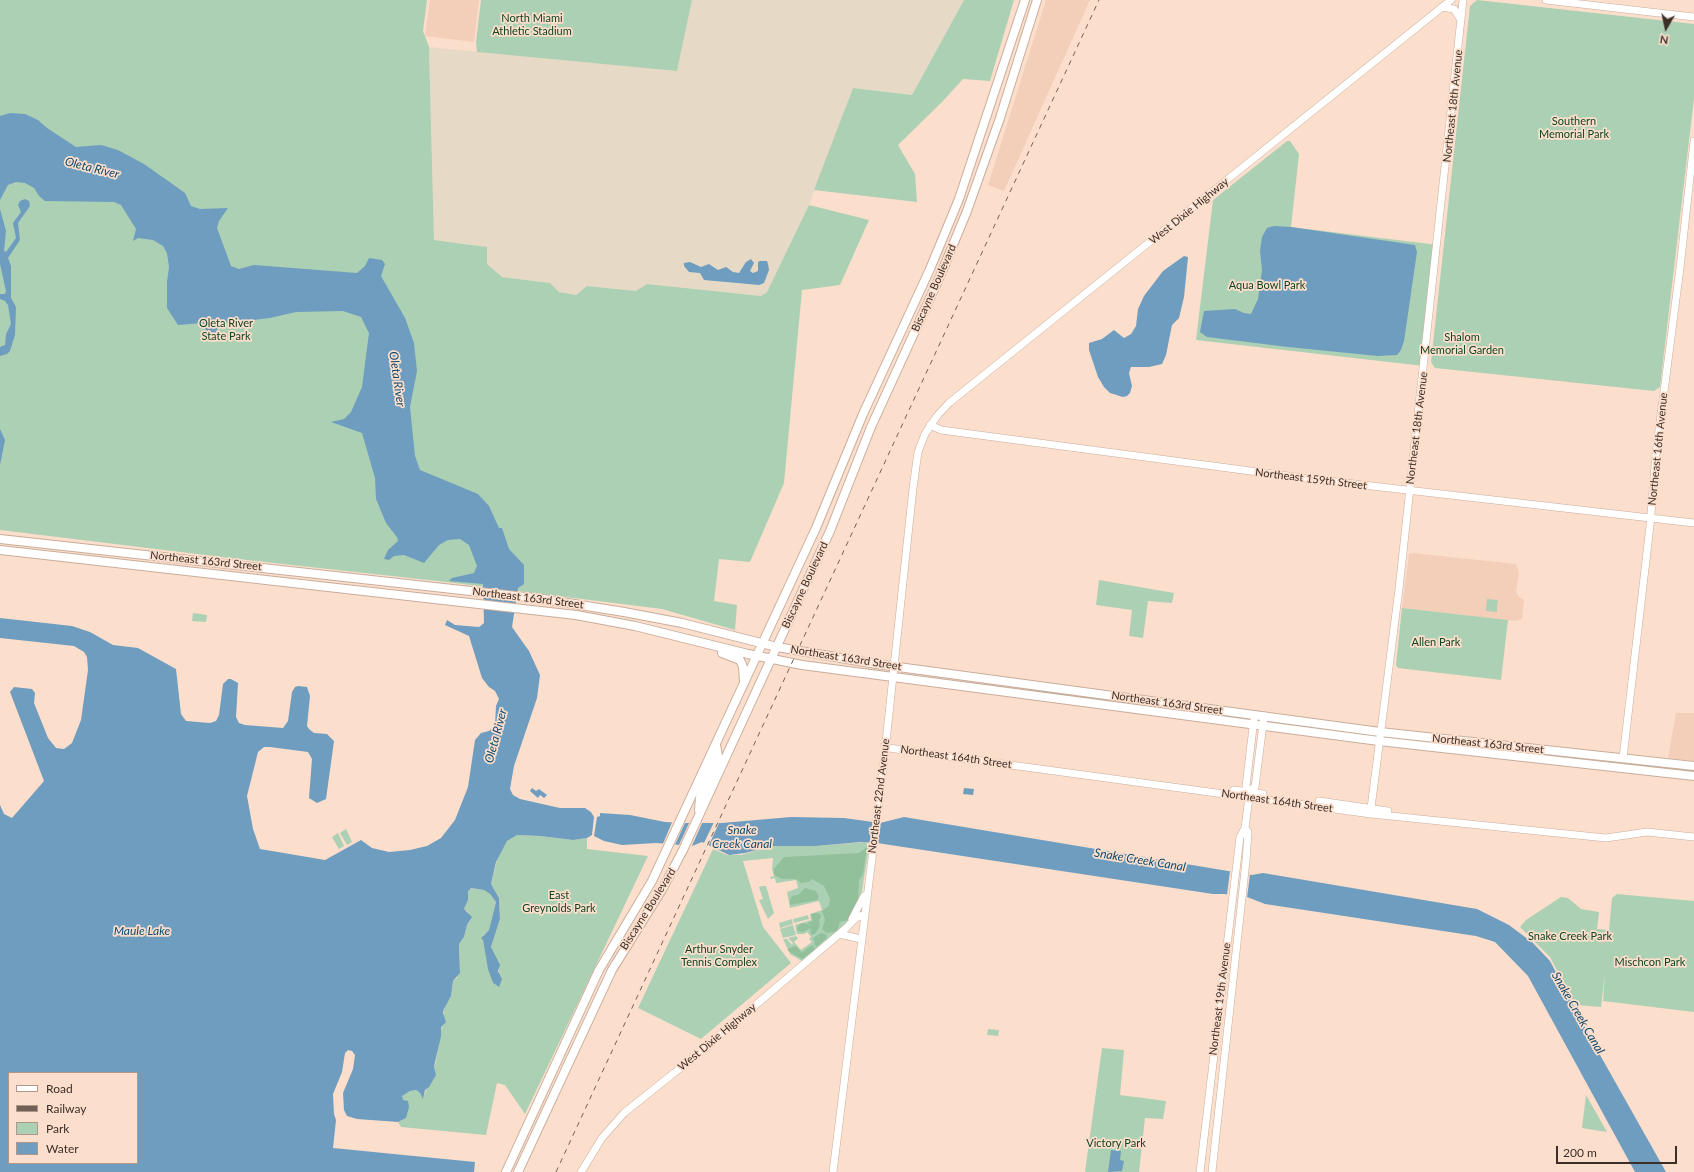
<!DOCTYPE html>
<style>
body{margin:0}
#map{position:relative;width:1694px;height:1172px;overflow:hidden;background:#fcdecc;font-family:Lato,sans-serif}
canvas{display:block}
.legend{position:absolute;left:8px;top:1072px;width:130px;height:92px;box-sizing:border-box;background:#fcdecc;border:1px solid #af988a;margin:0;padding:5px 7px;list-style:none;font-size:12px;color:#3b2f28}
.legend li{display:flex;align-items:center;gap:8px;height:20px}
.legend b{width:20px;border:1px solid #af988a}
.north{position:absolute;left:1646px;top:8px;width:40px;height:40px;-webkit-text-stroke:3px #fcdecc;paint-order:stroke;rotate:189deg;font-size:11px;font-weight:700;line-height:16px;text-align:center;color:#3b2f28}
.north::after{content:'';display:block;margin:auto;width:14px;height:18px;background:#3b2f28;clip-path:polygon(50% 0,100% 100%,50% 72%,0 100%)}
.scale{position:absolute;left:1556px;top:1146px;width:121px;height:18px;box-sizing:border-box;border:2px solid #3b2f28;border-top:0;padding-left:5px;font-size:12px;line-height:14px;white-space:nowrap;color:#3b2f28;-webkit-text-stroke:3px #fcdecc;paint-order:stroke}
</style>
<div id="map">
<canvas width="1694" height="1172"></canvas>
<ul class="legend">
<li><b style="height:5px;background:#fff"></b>Road</li>
<li><b style="height:5px;background:#716056"></b>Railway</li>
<li><b style="height:11px;background:#acd0b3"></b>Park</li>
<li><b style="height:11px;background:#6e9dbf"></b>Water</li>
</ul>
<div class="north">N</div>
<div class="scale">200 m</div>
</div>
<script>
const g = document.querySelector('canvas').getContext('2d');
g.lineJoin = 'round';
function fillPath(path, color) {
  g.fillStyle = color;
  g.fill(path, 'evenodd');
}
function poly(rows) {
  const path = new Path2D();
  for (const r of rows) {
    path.moveTo(r[0], r[1]);
    for (let i = 2; i < r.length; i += 2) path.lineTo(r[i], r[i + 1]);
  }
  return path;
}
function trace(path, color, width, dash) {
  g.strokeStyle = color;
  g.lineWidth = width;
  g.lineCap = dash ? 'butt' : 'round';
  g.setLineDash(dash || []);
  g.stroke(path);
}
function write(font, color, halo, rows, align = 'center') {
  g.font = font + ' Lato,sans-serif';
  g.lineWidth = 3.5;
  g.setLineDash([]);
  g.textBaseline = 'middle';
  g.strokeStyle = halo;
  g.fillStyle = color;
  for (const [text, x, y, turn = 0] of rows) {
    g.save();
    g.translate(x, y);
    g.rotate((+turn || 0) * Math.PI / 180);
    g.textAlign = isNaN(turn) ? turn : align;
    if (halo) g.strokeText(text, 0, 0);
    g.fillText(text, 0, 0);
    g.restore();
  }
}
fillPath(poly([
 [430,0,479,0,474,42,425,36],
 [1046,0,1090,0,1004,191,988,185],
 [1413,553,1516,564,1519,573,1516,592,1518,596,1524,600,1522,619,1515,621,1402,608,1409,554],
 [1676,713,1694,713,1694,761,1668,758]
]), '#f3cfba');
fillPath(poly([
 [692,0,964,0,912,95,853,88,809,205,767,292,761,296,648,284,636,291,587,286,576,295,559,292,550,283,502,277,487,264,486,247,434,240,429,47,677,71]
]), '#e6dac6');
fillPath(poly([
 [0,0,427,0,423,31,429,47,434,240,487,247,487,264,502,277,550,283,559,292,576,295,587,286,636,291,647,284,761,296,767,292,809,205,869,220,840,285,802,290,784,483,750,562,719,559,714,601,737,605,735,630,662,609,446,582,238,559,0,530],
 [481,0,692,0,677,71,477,52,476,42],
 [964,0,1014,0,990,81,963,79,942,102,898,145,915,174,917,202,814,190,853,88,912,95],
 [1477,0,1694,24,1694,98,1660,387,1654,391,1435,368,1431,362,1470,6],
 [1287,141,1290,141,1299,154,1291,227,1438,245,1424,366,1196,340,1213,200],
 [1099,580,1174,593,1172,603,1148,601,1143,638,1129,636,1132,610,1096,605],
 [1487,599,1498,600,1497,606,1495,606,1497,606,1497,612,1486,611],
 [1402,608,1508,620,1501,680,1398,668,1396,665],
 [193,613,207,615,206,622,192,621],
 [346,829,352,842,347,845,340,833],
 [338,833,344,846,339,849,332,837],
 [516,835,540,836,573,840,587,838,587,849,648,856,525,1114,505,1085,497,1083,486,1135,401,1127,398,1122,406,1118,401,1096,410,1091,416,1090,420,1093,423,1098,436,1062,445,1005,451,996,453,981,457,978,460,966,459,944,464,937,467,925,470,921,468,912,464,909,468,900,468,891,470,888,484,890,490,894,496,902,489,930,482,936,493,983,497,986,499,985,499,969,491,947,500,919,499,898,491,884,498,856,507,841],
 [866,842,869,847,861,897,849,920,842,929,802,961,790,954,783,939,787,939,792,945,793,943,788,938,796,936,798,938,794,942,801,950,812,942,809,939,811,937,807,932,804,934,797,934,795,925,811,920,810,914,822,910,819,901,790,908,787,892,798,888,796,880,776,883,775,878,771,879,770,877,774,876,772,869,773,858,743,861,763,927,791,963,701,1039,638,1008,713,849,727,855,741,855,772,846,816,846],
 [763,886,766,886,774,913,768,919,759,900,763,899,759,887],
 [1617,894,1694,901,1694,1012,1603,1001,1605,972,1601,1007,1575,1005,1550,957,1520,927,1526,920,1561,897,1568,898,1581,909,1599,912,1597,929,1609,930,1612,898],
 [808,915,809,919,794,923,793,919],
 [792,919,793,924,780,928,779,923],
 [793,925,796,935,783,938,780,929],
 [988,1029,999,1030,998,1036,987,1035],
 [1102,1048,1124,1050,1120,1095,1166,1101,1163,1119,1145,1118,1139,1172,1085,1172],
 [1586,1095,1607,1132,1582,1128]
]), '#acd0b3');
fillPath(poly([
 [867,847,863,874,859,880,858,902,853,909,849,920,840,922,837,931,833,932,826,933,822,929,825,920,822,911,829,906,830,899,824,886,812,879,809,882,801,883,796,879,782,879,774,875,774,869,784,857,859,853],
 [805,888,816,891,819,897,817,900,790,905,790,900,792,896,798,895],
 [817,913,820,914,821,917,819,921,820,925,816,933,811,935,810,928,803,932,798,931,797,928,800,924,804,923,811,926,807,923,813,921,811,914],
 [821,933,827,935,826,939,816,947,813,938],
 [813,945,815,949,814,950,802,959,791,953,787,949,796,946,802,953,807,948]
]), '#91c09b');
fillPath(poly([
 [10,113,25,114,38,120,47,128,76,147,101,145,118,150,144,164,185,193,191,206,200,209,228,208,219,221,217,228,231,266,239,269,254,265,357,273,365,266,369,258,382,260,385,264,381,276,405,318,414,343,417,371,410,407,415,456,420,470,478,494,489,506,499,528,502,528,509,549,524,565,524,584,518,588,512,627,529,651,540,675,537,698,514,766,510,789,513,795,520,799,560,808,585,808,591,812,594,817,592,835,587,838,573,840,540,836,517,835,507,841,496,862,491,884,499,898,500,919,491,947,500,965,498,971,502,979,499,987,493,983,488,969,483,940,481,938,489,930,496,902,490,894,484,890,471,888,468,891,468,900,464,909,472,917,467,925,464,937,459,944,460,973,453,981,451,996,444,1009,443,1013,446,1022,441,1027,441,1036,434,1067,436,1075,429,1087,425,1090,423,1099,420,1093,416,1090,410,1091,402,1096,403,1100,408,1101,409,1107,406,1118,398,1122,357,1119,347,1116,344,1110,343,1093,353,1069,355,1055,352,1051,348,1050,345,1053,342,1072,333,1094,334,1114,336,1120,333,1148,475,1162,474,1172,0,1172,0,805,4,814,12,818,44,781,10,692,14,687,32,689,35,693,34,703,48,738,56,748,64,749,72,743,81,720,88,670,87,657,84,652,74,646,0,638,0,618,72,626,90,632,113,645,138,648,176,669,181,714,186,721,210,723,216,721,219,715,223,684,228,679,231,679,238,683,236,717,239,723,245,725,283,728,288,721,292,692,295,687,298,686,307,687,310,696,307,726,309,729,314,733,327,734,334,741,326,799,317,803,309,798,312,759,308,752,270,747,264,747,258,752,247,796,253,829,260,849,325,860,361,840,372,848,389,852,410,850,427,846,441,838,455,820,468,787,475,740,481,733,489,731,495,725,496,706,499,699,495,691,489,687,482,678,469,636,445,625,447,620,455,625,479,627,484,623,483,584,449,581,452,578,474,573,477,566,469,545,460,539,448,540,439,545,424,563,404,555,394,556,389,560,384,559,388,550,398,541,397,537,386,523,376,499,375,478,362,433,331,422,344,419,351,412,362,387,369,333,361,317,343,311,296,312,270,318,220,324,215,334,208,337,203,323,178,325,167,308,167,282,169,267,167,253,163,246,153,240,138,238,133,241,136,229,121,205,114,202,45,201,39,196,34,188,25,183,16,182,8,185,0,200,0,116],
 [9,1073,137,1073,137,1163,9,1163],
 [25,199,29,201,30,206,18,223,20,240,8,258,11,266,11,298,16,307,15,335,10,351,7,354,0,356,0,347,5,345,6,334,11,324,8,305,5,301,0,299,0,294,5,294,6,291,0,264,0,209,6,231,4,251,6,252,16,238,13,223,21,212,18,205,20,201],
 [1274,226,1291,227,1415,245,1417,252,1404,341,1401,350,1397,355,1378,356,1288,347,1207,337,1200,332,1204,311,1235,309,1244,313,1251,314,1258,299,1262,270,1260,251,1262,237,1267,228],
 [1184,256,1188,257,1184,297,1179,318,1172,325,1166,355,1162,364,1149,367,1131,367,1129,373,1132,386,1130,393,1127,396,1123,397,1110,393,1104,387,1098,377,1089,350,1089,343,1102,339,1114,330,1124,338,1131,334,1136,326,1138,309,1144,296,1163,271],
 [751,259,754,263,750,271,753,273,758,271,758,262,760,261,767,261,768,264,769,270,764,283,759,285,704,280,700,273,689,272,684,266,684,263,690,262,701,267,709,264,718,270,726,267,733,272,739,273,746,262],
 [0,429,5,440,0,465],
 [532,788,536,791,539,789,547,795,544,798,540,795,538,798,530,791],
 [964,788,974,789,973,795,963,794],
 [600,813,630,815,665,822,686,823,722,823,791,817,844,818,880,823,904,817,1252,875,1263,873,1477,909,1509,925,1533,943,1550,961,1591,1039,1666,1172,1635,1172,1528,976,1495,942,1476,936,1265,904,1247,897,1224,894,1213,894,877,843,861,842,816,846,772,846,745,853,729,855,702,842,692,846,656,843,622,845,604,841,594,836,597,817,600,816],
 [1111,1150,1121,1151,1120,1160,1124,1161,1122,1171,1108,1172]
]), '#6e9dbf');
fillPath(poly([
 [673,820,686,821,674,847,662,846],
 [715,820,720,821,708,847,703,845],
 [690,821,703,821,691,848,678,847],
 [1230,871,1250,874,1247,898,1227,895]
]), '#fcdecc');
const secondary = poly([
 [1546,0,1694,17],
 [1442,7,1454,9,1461,20],
 [930,425,941,430,1311,479,1694,523],
 [885,745,889,748,937,755,1371,814,1606,838,1647,832,1694,837],
 [1623,758,1650,526,1656,453,1680,268,1694,141],
 [1234,790,1263,794],
 [1249,791,1255,787,1264,716],
 [1319,801,1388,811],
 [1371,808,1399,589,1463,0],
 [852,919,864,896],
 [839,934,861,939],
 [581,1172,602,1138,624,1113,704,1049,845,929,856,918,865,914],
 [833,1172,883,770,913,488,918,452,925,434,937,416,949,403,1451,0],
 [1200,1172,1240,837,1245,828,1249,797,1246,786,1254,719],
 [1212,1172,1246,861,1248,832,1245,828]
]);
const primary = poly([
 [0,539,543,599,624,612,682,623,777,647,876,664,1380,732,1694,766],
 [0,550,576,615,635,626,748,654,802,665,1379,741,1694,776],
 [722,653,740,660,743,667,744,682],
 [699,810,700,797,718,756,716,745],
 [506,1172,599,970,652,881,816,528,863,414,930,269,959,199,1025,0],
 [518,1172,612,970,663,888,683,850,830,531,871,427,941,274,967,211,1000,118,1037,0]
]);
trace(secondary, '#c9ad9b', 8);
trace(primary, '#c9ad9b', 10);
trace(secondary, '#fff', 7);
trace(primary, '#fff', 8);
trace(poly([
 [556,1172,1099,0]
]), '#716056', 1, [5, 5]);
write('11px', '#0d4421', '#fcdecc', [
 ["North Miami",532,18],
 ["Athletic Stadium",532,31],
 ["Southern",1574,121],
 ["Memorial Park",1574,134],
 ["Aqua Bowl Park",1267,285],
 ["Oleta River",226,323],
 ["State Park",226,336],
 ["Shalom",1462,337],
 ["Memorial Garden",1462,350],
 ["Allen Park",1436,642],
 ["East",559,895],
 ["Greynolds Park",559,908],
 ["Snake Creek Park",1570,936],
 ["Arthur Snyder",719,949],
 ["Tennis Complex",719,962],
 ["Mischcon Park",1650,962],
 ["Victory Park",1116,1143]
]);
write('11px', '#3b2f28', '#fcdecc', [
 ["Northeast 18th Avenue",1453,106,-84],
 ["West Dixie Highway",1189,211,-39],
 ["Biscayne Boulevard",934,288,-66],
 ["Northeast 18th Avenue",1417,428,-83],
 ["Northeast 16th Avenue",1658,449,-84],
 ["Northeast 159th Street",1311,479,7],
 ["Northeast 163rd Street",206,561,6],
 ["Biscayne Boulevard",805,585,-65],
 ["Northeast 163rd Street",528,598,7],
 ["Northeast 163rd Street",846,658,9],
 ["Northeast 163rd Street",1167,703,8],
 ["Northeast 163rd Street",1488,744,6],
 ["Northeast 164th Street",956,757,8],
 ["Northeast 22nd Avenue",879,796,-83],
 ["Northeast 164th Street",1277,801,8],
 ["Biscayne Boulevard",648,909,-58],
 ["Northeast 19th Avenue",1220,999,-83],
 ["West Dixie Highway",717,1037,-40]
]);
write('italic 12px', '#0f4a6c', '#fcdecc', [
 ["Oleta River",92,168,14],
 ["Oleta River",397,379,82],
 ["Oleta River",496,736,-75],
 ["Snake",742,830],
 ["Creek Canal",742,844],
 ["Snake Creek Canal",1140,860,9],
 ["Maule Lake",142,931],
 ["Snake Creek Canal",1578,1013,60]
]);
</script>
